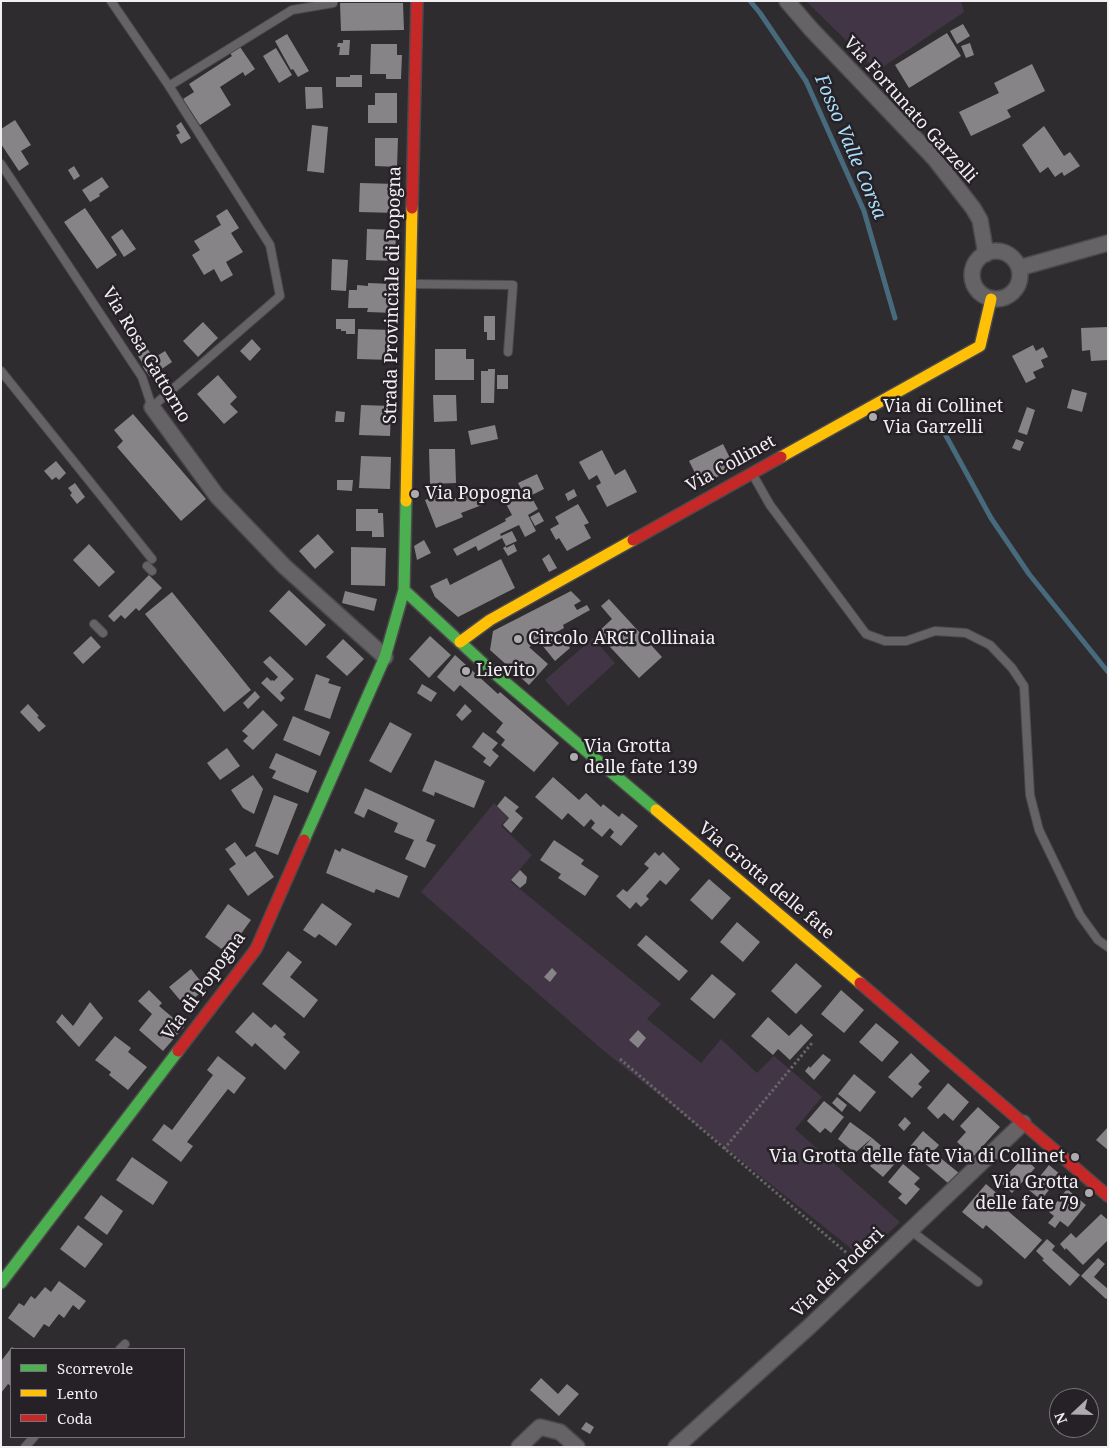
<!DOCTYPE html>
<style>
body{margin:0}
#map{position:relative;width:1109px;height:1448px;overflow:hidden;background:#2f2c30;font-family:"Noto Serif",serif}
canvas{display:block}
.frame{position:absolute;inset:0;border:2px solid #f2eff3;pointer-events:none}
.legend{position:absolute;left:10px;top:1348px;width:175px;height:90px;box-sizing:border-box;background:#262127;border:1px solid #787379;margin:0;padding:6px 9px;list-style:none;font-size:15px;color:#f2eff3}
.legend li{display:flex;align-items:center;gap:10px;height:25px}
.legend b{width:25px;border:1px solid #787379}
.north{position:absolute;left:1049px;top:1388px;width:50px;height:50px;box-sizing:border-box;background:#262127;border:1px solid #787379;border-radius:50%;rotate:249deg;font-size:14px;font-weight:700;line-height:20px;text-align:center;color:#f2eff3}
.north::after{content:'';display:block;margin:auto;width:18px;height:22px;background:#aeabaf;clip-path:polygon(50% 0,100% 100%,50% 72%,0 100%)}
</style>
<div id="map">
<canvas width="1109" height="1448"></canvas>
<div class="frame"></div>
<ul class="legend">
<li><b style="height:6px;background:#4caf50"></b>Scorrevole</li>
<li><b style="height:6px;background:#ffc107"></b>Lento</li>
<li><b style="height:6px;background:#c62828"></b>Coda</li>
</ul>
<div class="north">N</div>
</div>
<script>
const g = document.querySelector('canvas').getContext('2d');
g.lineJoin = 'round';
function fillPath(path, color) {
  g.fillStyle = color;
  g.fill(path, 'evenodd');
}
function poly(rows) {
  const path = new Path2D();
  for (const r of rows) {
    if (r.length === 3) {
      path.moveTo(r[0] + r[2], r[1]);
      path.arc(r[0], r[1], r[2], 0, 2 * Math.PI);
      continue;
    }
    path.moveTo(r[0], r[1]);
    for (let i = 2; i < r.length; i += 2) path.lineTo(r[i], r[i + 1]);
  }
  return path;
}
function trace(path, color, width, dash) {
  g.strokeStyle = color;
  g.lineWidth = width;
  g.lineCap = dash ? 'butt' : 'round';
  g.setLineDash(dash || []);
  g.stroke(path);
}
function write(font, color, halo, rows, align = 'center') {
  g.font = font + ' "Noto Serif",serif';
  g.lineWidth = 5;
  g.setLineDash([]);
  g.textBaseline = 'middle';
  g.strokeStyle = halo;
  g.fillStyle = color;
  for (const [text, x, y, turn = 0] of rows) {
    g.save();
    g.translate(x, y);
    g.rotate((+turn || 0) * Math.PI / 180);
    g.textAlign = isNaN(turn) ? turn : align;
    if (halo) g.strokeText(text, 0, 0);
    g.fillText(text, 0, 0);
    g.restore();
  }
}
fillPath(poly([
 [806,1,961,1,964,12,877,71],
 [593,638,615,663,568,706,545,680],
 [494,803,508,818,501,826,532,855,510,881,661,1004,647,1019,701,1063,721,1039,757,1073,774,1056,822,1097,795,1129,900,1222,863,1258,604,1051,421,892]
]), '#423546');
trace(poly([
 [750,1,760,13,806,81,864,211,895,318],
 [939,423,991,518,1029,574,1108,672]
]), '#476a7d', 5);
fillPath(poly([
 [340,3,403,3,404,30,341,31],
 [963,24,970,36,957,44,950,31],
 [947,33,961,56,909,88,895,65],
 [287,34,309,71,298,77,293,69,291,70,275,41],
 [343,40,350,40,349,55,339,55,340,47,337,47,338,43,343,43],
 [970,43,974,55,966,58,961,46],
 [371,44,397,44,397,55,402,55,401,79,386,79,386,74,370,74],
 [240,47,255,69,245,76,243,72,220,87,231,105,200,125,183,99,194,92,189,84,232,56,230,53],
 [276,48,292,75,279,83,263,56],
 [1032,64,1045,91,1007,110,1011,117,971,136,959,112,999,93,994,83],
 [350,75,362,75,362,87,336,87,336,77,350,77],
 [305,87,322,87,323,108,306,109],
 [375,93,397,93,397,123,368,123,368,105,375,105],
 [15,120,31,145,21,151,29,164,19,171,1,144,1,129],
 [181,122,191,138,181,144,176,135,180,133,176,126],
 [312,125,328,127,324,173,307,171],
 [1044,126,1064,156,1070,152,1080,166,1064,176,1062,172,1055,177,1048,167,1040,173,1022,145],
 [375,138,398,138,397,167,375,166],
 [74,166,80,176,74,180,68,170],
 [102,177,109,187,99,194,100,196,90,202,82,190],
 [360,183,397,184,396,213,359,212],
 [85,208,117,255,97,269,64,222],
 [227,209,239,228,231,233,243,252,226,262,233,275,221,282,214,269,204,275,192,255,200,250,194,241,221,225,216,216],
 [122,229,136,249,124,257,111,237],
 [367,229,396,230,395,261,366,260],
 [332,259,348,260,346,291,331,290],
 [368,283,394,284,394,313,367,312,368,308,348,308,349,290,357,290,357,285,368,286],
 [484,316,495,316,495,340,487,340,487,332,484,332],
 [336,319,355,319,355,334,346,334,346,331,341,331,341,329,336,329],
 [203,322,218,338,198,357,183,341],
 [1108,327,1108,360,1091,361,1090,350,1082,351,1081,328],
 [358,329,393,330,392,360,357,359],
 [252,339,261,349,250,361,240,351],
 [1033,345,1036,351,1043,347,1048,357,1041,360,1044,367,1033,372,1036,378,1026,383,1012,356],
 [146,347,154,358,165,351,172,362,150,377,143,367,144,365,136,353],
 [435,349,466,349,466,359,474,359,474,380,435,380],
 [488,369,495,369,494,403,481,403,481,371,488,371],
 [218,375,237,397,230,404,238,412,224,424,197,394],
 [497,375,508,375,508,389,497,389],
 [1072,389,1087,393,1082,412,1067,408],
 [433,395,456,395,457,421,434,422],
 [361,405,391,406,390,436,359,435],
 [1027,407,1035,410,1027,435,1018,432],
 [336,411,345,412,344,422,335,422],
 [133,414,206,499,181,521,117,447,123,441,114,430],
 [495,425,498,439,471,445,468,431],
 [1016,439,1024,442,1020,451,1012,448],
 [723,444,735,468,701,485,689,461],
 [429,449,455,449,456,483,430,484],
 [602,450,615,475,625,469,637,492,607,507,596,486,601,483,597,475,589,480,579,462],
 [361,456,391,457,390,489,359,488],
 [56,461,66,473,59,480,56,477,52,480,44,471],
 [537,474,544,489,526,498,518,483],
 [337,480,353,480,352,491,337,490],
 [75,483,85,497,77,504,70,495,72,493,68,488],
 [574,489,577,496,568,501,565,494],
 [476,490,482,505,461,513,463,517,436,528,425,500,444,492,448,501],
 [524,495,527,501,532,498,538,509,528,515,536,531,525,537,519,525,500,534,501,536,512,531,517,541,506,546,502,538,478,551,476,546,457,556,453,549,506,521,505,519,512,515,506,504],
 [578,504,589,523,584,525,591,538,567,551,559,538,556,540,550,529,559,524,555,517],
 [356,509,378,509,378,513,383,513,384,537,372,537,372,531,356,531],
 [539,512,544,521,535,526,530,517],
 [318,534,334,552,315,569,299,551],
 [424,540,431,553,417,560,414,546],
 [89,544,115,572,99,587,73,560],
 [514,544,517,551,508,556,503,548,506,546,506,548],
 [351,547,386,548,385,586,351,585],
 [549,554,557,568,549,572,542,559],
 [501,559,515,588,458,617,435,597,430,586,447,578,450,585],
 [149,575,162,588,139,611,136,608,125,619,121,615,114,622,108,616],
 [289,590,326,625,306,646,269,611],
 [345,591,377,599,374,611,342,603],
 [571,591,581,601,574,605,577,610,587,605,590,610,563,625,564,628,529,647,548,664,529,685,490,650,493,631],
 [172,592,251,690,224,712,145,614],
 [609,599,662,657,639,678,597,633,612,619,601,606],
 [557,632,570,648,555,661,542,645],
 [91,636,101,647,83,664,73,653],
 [430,636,451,655,429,678,409,659],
 [343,639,364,659,347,676,326,657],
 [455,655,498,694,500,692,559,743,534,772,501,745,505,740,496,732,503,723,460,685,454,692,437,677],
 [270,656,294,679,280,693,285,698,281,702,261,683,267,677,271,681,272,680,274,681,278,677,263,662],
 [316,674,330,679,328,683,341,687,330,719,304,710],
 [422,684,437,693,431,702,417,693],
 [255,691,260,697,248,709,243,703],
 [28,704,39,716,37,717,46,726,39,732,20,712],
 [465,704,472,711,462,721,456,715],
 [263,710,278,725,253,750,243,741,248,736,242,731],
 [293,716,330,732,320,756,283,740],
 [390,722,412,734,391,773,369,761],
 [483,732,498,743,492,750,499,756,490,767,483,762,486,758,472,747],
 [227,748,240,766,220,780,207,763],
 [276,753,317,771,308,793,272,778,276,771,269,768],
 [435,760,485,781,474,808,435,792,434,796,422,791],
 [253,775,263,789,254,814,243,808,231,790],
 [553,777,579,800,586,793,601,807,603,804,619,817,622,813,638,826,621,846,610,837,614,832,610,828,602,837,591,828,595,823,591,819,584,827,568,813,562,820,535,797],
 [365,788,435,820,426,841,436,845,425,868,405,859,414,840,394,832,398,823,368,809,364,818,354,813],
 [274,795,298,804,278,855,255,846],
 [505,796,519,807,515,811,523,818,511,833,503,825,509,818,497,806],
 [554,840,584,860,581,864,599,876,585,896,558,878,561,874,540,860],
 [235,842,246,857,255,851,274,877,248,896,229,869,236,864,225,849],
 [342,848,408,876,399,898,376,889,374,893,326,873,335,849,340,852],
 [655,852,659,856,663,852,680,869,666,885,660,880,646,896,649,899,641,907,636,902,630,909,616,896,623,889,627,892,649,868,644,864],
 [520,870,527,877,526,883,520,888,511,880],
 [709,879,731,898,712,920,690,900],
 [322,903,352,924,336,946,319,934,315,938,303,930],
 [228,904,251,920,227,953,205,937],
 [737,922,760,942,743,962,720,942],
 [646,935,688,971,679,981,637,945],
 [288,951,302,962,290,977,318,1000,304,1018,262,984],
 [796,963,822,986,796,1014,771,991],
 [552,968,557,973,550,982,544,977],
 [191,969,206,988,185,1006,169,987],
 [712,974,736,994,714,1019,690,999],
 [149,990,162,1003,159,1006,184,1027,163,1051,139,1030,152,1014,138,1001],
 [841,990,864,1010,844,1033,821,1014],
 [90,1002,103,1018,79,1047,56,1022,62,1014,73,1026],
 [253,1012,271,1028,275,1024,286,1034,283,1037,300,1052,285,1070,255,1043,252,1047,235,1032],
 [768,1017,789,1036,801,1024,813,1035,790,1060,778,1049,773,1055,751,1036],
 [876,1023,899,1042,882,1062,859,1042],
 [638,1030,646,1038,638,1048,629,1040],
 [115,1036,131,1048,128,1052,147,1067,128,1090,109,1075,111,1072,95,1060],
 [911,1053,930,1071,918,1084,922,1087,912,1098,888,1077],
 [823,1054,831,1060,814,1080,805,1071,809,1066,810,1068],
 [218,1056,246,1078,234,1094,228,1089,187,1142,193,1146,181,1162,152,1140,164,1124,172,1130,213,1075,207,1070],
 [854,1074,876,1092,860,1112,838,1094],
 [948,1083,969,1102,953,1121,944,1113,938,1119,927,1108],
 [837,1097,847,1105,842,1112,832,1103],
 [824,1101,844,1117,831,1133,825,1128,820,1133,807,1121],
 [978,1107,1000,1127,973,1157,957,1142,966,1132,960,1126],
 [905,1117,911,1123,904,1131,898,1125],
 [850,1122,872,1138,855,1153,838,1139],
 [1108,1127,1108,1150,1096,1140],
 [923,1131,939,1145,933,1152,959,1173,949,1184,908,1149],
 [872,1138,898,1160,883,1177,870,1166,876,1159,863,1148],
 [132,1157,168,1182,153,1205,116,1180],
 [1024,1157,1035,1168,1012,1193,1000,1182],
 [903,1164,920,1178,914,1184,920,1189,906,1205,898,1198,902,1194,888,1182],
 [1049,1165,1061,1175,1041,1200,1029,1190],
 [986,1184,1006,1201,1002,1206,1042,1240,1025,1259,986,1225,983,1229,962,1212],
 [1067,1189,1086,1205,1068,1227,1060,1221,1055,1228,1048,1223,1054,1216,1049,1212],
 [101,1195,123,1211,107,1235,84,1218],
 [1101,1214,1108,1220,1108,1240,1083,1265,1066,1248,1065,1250,1060,1244,1071,1233,1076,1238],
 [78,1225,103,1244,85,1268,60,1249],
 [1047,1239,1055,1246,1052,1250,1080,1275,1070,1286,1042,1260,1044,1259,1036,1251],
 [1098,1258,1105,1264,1094,1277,1108,1289,1108,1297,1106,1299,1081,1276],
 [59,1281,86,1301,79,1310,73,1305,64,1318,59,1314,49,1327,44,1324,34,1338,8,1318,19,1303,24,1306,31,1296,35,1299,45,1287,51,1292],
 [12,1347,15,1349,11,1349,11,1386,8,1384,1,1393,1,1361],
 [541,1378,558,1394,567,1384,579,1394,559,1416,530,1390],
 [586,1422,594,1427,590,1434,581,1429]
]), '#878487');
const lane = poly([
 [169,86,292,10,333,3],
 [1,164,142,377,152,407,280,296,270,245,169,86,111,1],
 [413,284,513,285,508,352],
 [1,371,152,559],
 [753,475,770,505,866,634,885,641,906,641,935,631,966,633,990,645,1012,668,1024,686,1030,795,1039,830,1080,915,1098,940,1108,947],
 [147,566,152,571],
 [94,624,103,633],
 [910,1230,978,1282],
 [120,1349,125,1344],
 [25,1447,34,1437]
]);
const street = poly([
 [787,1,811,29,934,158,973,208,980,220,986,254],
 [996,275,24],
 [1019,268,1108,243],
 [152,407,217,496,284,566,385,657],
 [519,1447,540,1427,560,1432,577,1447],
 [676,1447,810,1326,1023,1123]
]);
const fast = poly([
 [404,590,486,666,656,810],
 [304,840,385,657,404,590,406,501],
 [1,1283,178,1051]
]);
const slow = poly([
 [781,457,980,346,991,299],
 [406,501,412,208],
 [460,642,490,620,633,540],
 [656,810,860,983]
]);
const jam = poly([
 [412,208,417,1],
 [633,540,781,457],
 [860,983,1108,1196],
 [178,1051,256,949,304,840]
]);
trace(lane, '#4c494c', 10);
trace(street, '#4c494c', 18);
trace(fast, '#4c494c', 14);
trace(slow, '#4c494c', 14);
trace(jam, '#4c494c', 14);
trace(poly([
 [620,1059,856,1261],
 [724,1149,812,1043]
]), '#676568', 3, [2.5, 2.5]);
trace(lane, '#666366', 8);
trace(street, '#666366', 15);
trace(fast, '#4caf50', 11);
trace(slow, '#ffc107', 11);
trace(jam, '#c62828', 11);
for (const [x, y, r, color] of [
 [873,417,5,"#aeabaf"],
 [415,494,5,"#aeabaf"],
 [518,639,5,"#aeabaf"],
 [466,671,5,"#aeabaf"],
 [574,757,5,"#aeabaf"],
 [1075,1157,5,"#aeabaf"],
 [1089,1193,5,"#aeabaf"]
]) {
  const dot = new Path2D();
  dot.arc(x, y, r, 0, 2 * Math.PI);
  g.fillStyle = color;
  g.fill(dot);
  trace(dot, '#262127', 2);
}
write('18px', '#f2eff3', '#262127', [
 ["Via Fortunato Garzelli",910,110,48],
 ["Strada Provinciale di Popogna",393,295,-89],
 ["Via Rosa Gattorno",146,355,59],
 ["Via Collinet",731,464,-29],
 ["Via Grotta delle fate",766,881,40],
 ["Via di Popogna",204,986,-54],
 ["Via dei Poderi",838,1273,-44]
]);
write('18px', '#f2eff3', '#262127', [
 ["Via di Collinet",883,407],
 ["Via Garzelli",883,428],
 ["Via Popogna",425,494],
 ["Circolo ARCI Collinaia",528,639],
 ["Lievito",476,671],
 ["Via Grotta",584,747],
 ["delle fate 139",584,768],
 ["Via Grotta delle fate Via di Collinet",1065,1157,"right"],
 ["Via Grotta",1079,1183,"right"],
 ["delle fate 79",1079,1204,"right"]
], 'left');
write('italic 19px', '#a9defb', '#262127', [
 ["Fosso Valle Corsa",850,147,67]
]);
</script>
